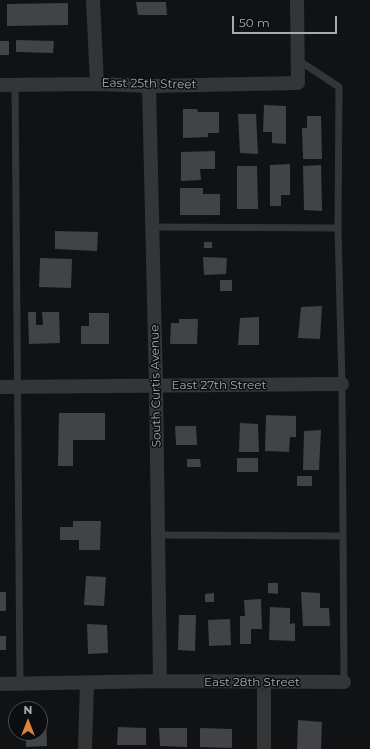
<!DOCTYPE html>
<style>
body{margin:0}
#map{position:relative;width:370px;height:749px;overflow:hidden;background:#111213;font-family:Montserrat,sans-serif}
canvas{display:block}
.north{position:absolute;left:8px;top:701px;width:40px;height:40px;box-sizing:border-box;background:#0c0d0e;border:1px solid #494d50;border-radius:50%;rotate:0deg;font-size:11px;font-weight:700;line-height:16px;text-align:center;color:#a4acb2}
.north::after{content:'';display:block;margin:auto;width:14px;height:18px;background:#dd823f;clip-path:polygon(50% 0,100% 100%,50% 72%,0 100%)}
.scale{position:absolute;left:232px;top:16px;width:105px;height:18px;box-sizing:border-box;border:2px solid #a4acb2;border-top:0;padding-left:5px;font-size:12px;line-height:14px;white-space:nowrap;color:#a4acb2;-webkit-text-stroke:3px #0c0d0e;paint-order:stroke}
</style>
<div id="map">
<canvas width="370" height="749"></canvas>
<div class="north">N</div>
<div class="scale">50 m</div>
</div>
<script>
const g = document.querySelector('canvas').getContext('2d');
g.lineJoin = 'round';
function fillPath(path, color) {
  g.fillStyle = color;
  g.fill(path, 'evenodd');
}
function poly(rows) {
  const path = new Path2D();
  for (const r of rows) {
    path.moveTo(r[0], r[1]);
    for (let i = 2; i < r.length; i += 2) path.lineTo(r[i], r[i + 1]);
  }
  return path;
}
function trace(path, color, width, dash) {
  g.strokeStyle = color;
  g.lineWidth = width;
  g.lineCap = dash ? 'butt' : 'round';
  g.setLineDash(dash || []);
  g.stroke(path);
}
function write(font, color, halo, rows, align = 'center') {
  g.font = font + ' Montserrat,sans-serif';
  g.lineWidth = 3;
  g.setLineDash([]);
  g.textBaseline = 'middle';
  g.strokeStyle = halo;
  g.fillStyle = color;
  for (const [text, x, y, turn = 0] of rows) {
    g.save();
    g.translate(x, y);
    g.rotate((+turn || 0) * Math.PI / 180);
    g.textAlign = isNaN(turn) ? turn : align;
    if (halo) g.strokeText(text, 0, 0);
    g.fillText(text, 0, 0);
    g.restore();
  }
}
fillPath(poly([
 [136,2,166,2,167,15,138,15],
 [68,3,68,25,7,26,7,4],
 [16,40,54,41,53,53,16,52],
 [0,41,9,41,9,55,0,55],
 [264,105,286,106,286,144,272,143,272,132,263,132],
 [183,109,197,109,198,112,219,112,219,133,208,133,208,137,183,138],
 [238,114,256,114,258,154,240,153],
 [307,116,321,116,322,159,303,159,302,128,307,128],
 [215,151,215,169,200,169,201,180,181,181,181,152],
 [290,164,290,195,281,195,281,206,270,206,270,165],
 [321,165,322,211,304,210,303,166],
 [237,166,257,166,258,209,237,209],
 [180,188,203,188,203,194,220,194,220,215,180,215],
 [55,231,98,232,97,251,55,249],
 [204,242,212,242,212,248,204,248],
 [203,257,227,258,226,274,204,275],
 [40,258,72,259,71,288,39,287],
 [220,280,232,280,232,291,220,291],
 [322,306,320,339,298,338,301,307],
 [28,312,36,312,36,325,43,325,42,312,59,312,60,343,29,344],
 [89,313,109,313,109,344,81,344,81,326,89,326],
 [259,317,259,345,238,345,240,318],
 [179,319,198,319,197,344,170,344,171,323,179,323],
 [59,413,105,413,105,440,73,440,73,466,58,466],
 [266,415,296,416,296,437,290,437,289,452,265,451],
 [240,423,258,424,259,452,239,452],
 [175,426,196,426,197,445,176,445],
 [321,430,319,470,303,470,304,431],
 [237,458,258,458,258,472,237,472],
 [187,459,200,459,201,467,187,467],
 [297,476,312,476,312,486,297,486],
 [73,521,101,521,100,550,79,550,79,540,60,540,60,527,73,527],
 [86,576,106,577,104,606,84,605],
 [268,583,278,583,278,594,268,593],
 [0,592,6,592,6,611,0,611],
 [301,592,320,593,320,608,329,608,330,626,303,626],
 [214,593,214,602,205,602,205,594],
 [261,599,262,629,251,629,251,644,240,644,240,616,245,616,244,600],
 [270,607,290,608,290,624,295,623,295,641,269,640],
 [179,615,196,615,195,651,178,650],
 [230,619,231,645,209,646,208,620],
 [87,624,107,625,108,653,88,654],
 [0,636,6,636,6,650,0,650],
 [40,720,46,720,47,746,26,747,26,733,40,733],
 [298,720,322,722,321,749,297,749],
 [118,727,146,728,146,745,117,745],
 [159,728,187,728,187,747,160,746],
 [200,728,232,729,232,748,200,747]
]), '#414346');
trace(poly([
 [298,60,339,87,338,228,342,384,344,682],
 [15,85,20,684],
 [152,227,338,228],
 [158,535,343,536]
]), '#333537', 7);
trace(poly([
 [93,0,97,84],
 [0,85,97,84,149,86,298,83,297,0],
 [0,387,342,384],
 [160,681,344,682],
 [0,684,160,681,156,386,149,86],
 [85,749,87,683],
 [264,749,264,682]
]), '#333537', 14);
write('12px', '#a4acb2', '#0c0d0e', [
 ["East 25th Street",149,84,1],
 ["East 27th Street",219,385],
 ["South Curtis Avenue",156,386,-91],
 ["East 28th Street",252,682]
]);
</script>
